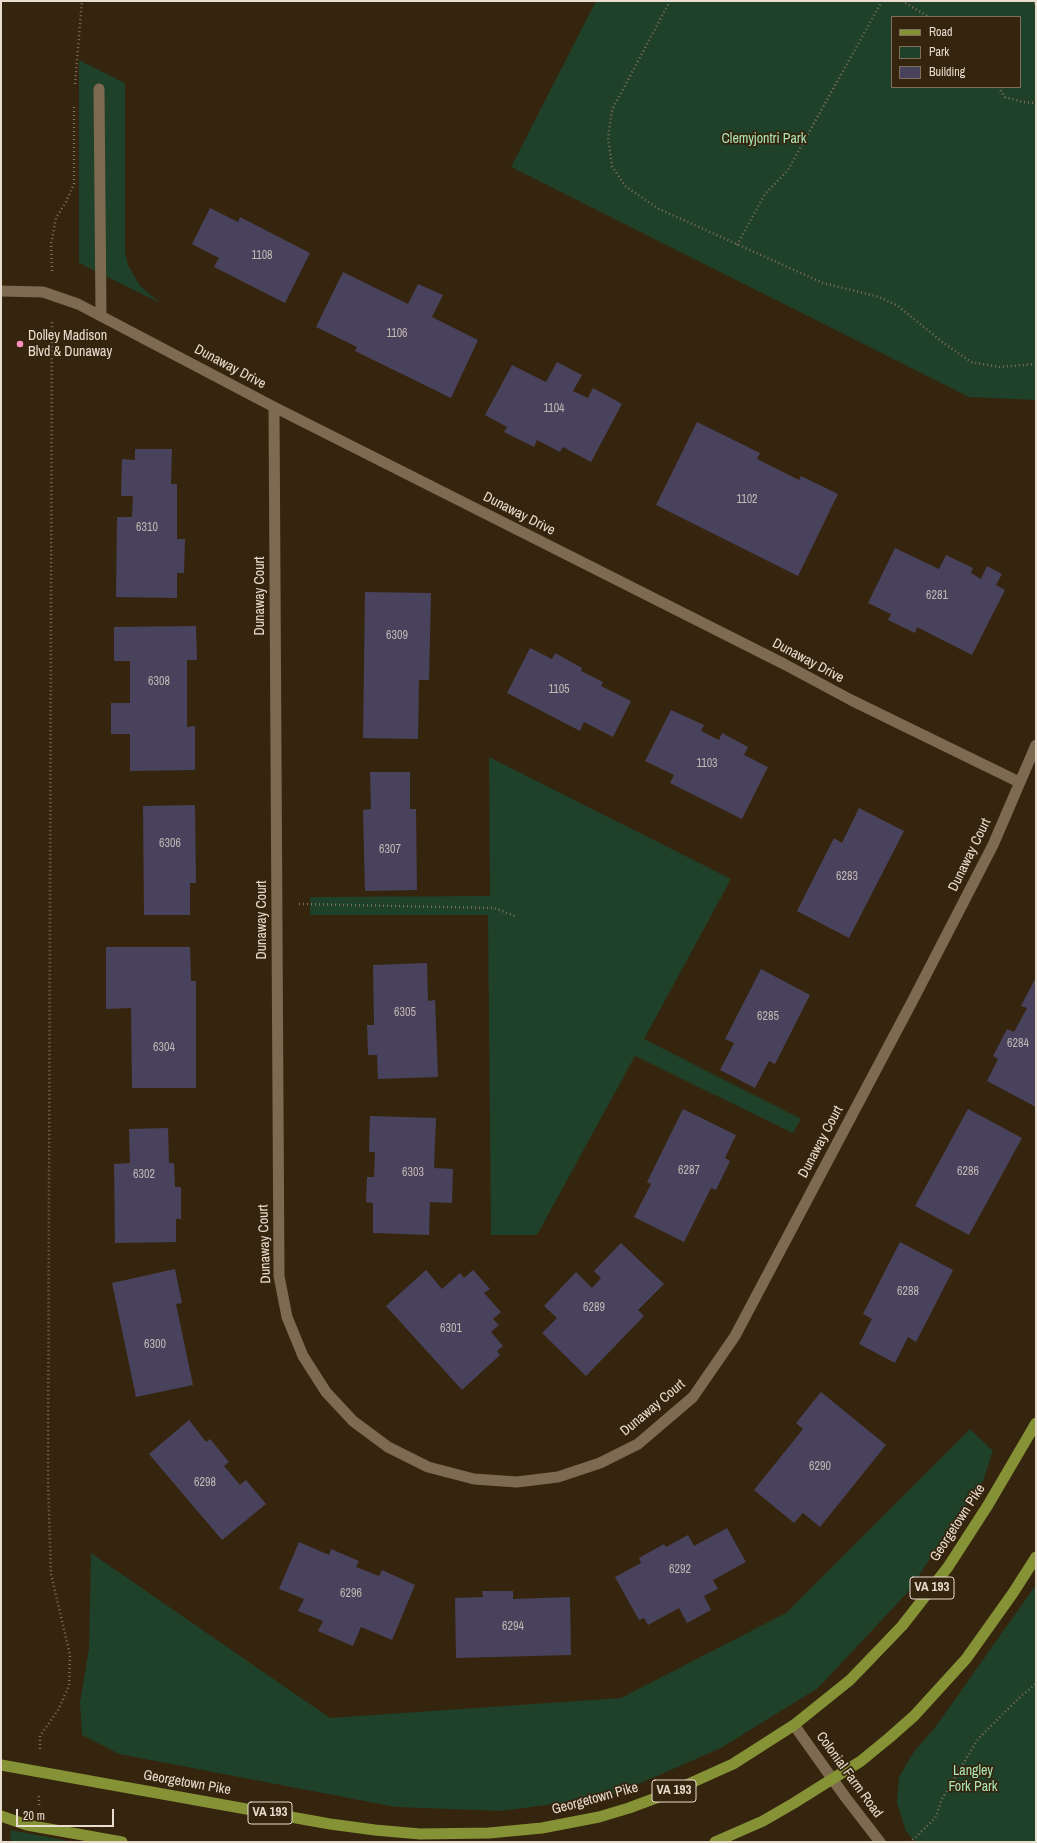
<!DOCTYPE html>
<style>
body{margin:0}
#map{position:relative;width:1037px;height:1843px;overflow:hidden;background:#36250e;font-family:"Archivo Narrow",sans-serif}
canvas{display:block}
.frame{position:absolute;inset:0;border:2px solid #e8ddcf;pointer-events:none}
.legend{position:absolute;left:891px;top:16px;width:130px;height:72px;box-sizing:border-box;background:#36250e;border:1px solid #7d6f5b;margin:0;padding:5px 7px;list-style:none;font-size:12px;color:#e8ddcf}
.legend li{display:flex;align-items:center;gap:8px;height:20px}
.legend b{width:20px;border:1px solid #7d6f5b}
.scale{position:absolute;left:16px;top:1809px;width:98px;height:18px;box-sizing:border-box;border:2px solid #e8ddcf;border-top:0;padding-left:5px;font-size:12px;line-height:14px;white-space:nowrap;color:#e8ddcf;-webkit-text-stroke:3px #36250e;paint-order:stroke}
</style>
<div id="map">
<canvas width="1037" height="1843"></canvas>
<div class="frame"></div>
<ul class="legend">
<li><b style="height:5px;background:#859235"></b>Road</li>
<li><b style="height:11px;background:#1f4029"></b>Park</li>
<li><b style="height:11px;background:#48425c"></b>Building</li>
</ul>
<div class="scale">20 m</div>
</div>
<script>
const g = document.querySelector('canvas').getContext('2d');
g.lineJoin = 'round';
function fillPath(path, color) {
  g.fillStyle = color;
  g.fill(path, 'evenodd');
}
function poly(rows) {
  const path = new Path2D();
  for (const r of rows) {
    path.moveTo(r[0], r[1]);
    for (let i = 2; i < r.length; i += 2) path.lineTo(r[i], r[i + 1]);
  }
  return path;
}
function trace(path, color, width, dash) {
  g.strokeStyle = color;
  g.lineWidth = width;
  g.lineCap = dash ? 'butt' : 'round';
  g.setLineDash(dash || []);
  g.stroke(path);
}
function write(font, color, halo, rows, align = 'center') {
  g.font = font + ' "Archivo Narrow",sans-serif';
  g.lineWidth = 3.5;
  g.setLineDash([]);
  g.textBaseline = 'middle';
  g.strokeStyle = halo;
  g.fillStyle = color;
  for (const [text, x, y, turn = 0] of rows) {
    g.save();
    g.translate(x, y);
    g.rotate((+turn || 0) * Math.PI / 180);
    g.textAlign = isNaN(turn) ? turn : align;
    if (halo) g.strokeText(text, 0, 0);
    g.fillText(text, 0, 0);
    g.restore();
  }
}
fillPath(poly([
 [596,1,1036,1,1036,400,969,397,511,167],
 [892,17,1020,17,1020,87,892,87],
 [79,60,125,83,125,252,128,265,140,286,160,303,79,263],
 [489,757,731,879,644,1039,801,1119,793,1133,635,1056,537,1235,491,1235,488,915,310,915,310,897,490,896],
 [970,1429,993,1451,983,1481,907,1593,818,1688,721,1748,611,1796,502,1811,396,1807,119,1754,82,1735,80,1703,89,1649,91,1553,330,1718,621,1698,786,1613],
 [1036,1585,1036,1842,915,1842,906,1831,897,1803,899,1777,913,1753,936,1726],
 [10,1830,74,1842,11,1842]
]), '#1f4029');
fillPath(poly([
 [210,208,238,222,240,217,310,253,285,303,214,267,219,258,192,244],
 [343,272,408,304,418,284,443,295,432,317,478,340,451,398,355,351,357,347,316,327],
 [557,362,582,375,573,391,588,398,593,388,622,404,591,462,563,447,560,452,537,440,534,447,504,432,507,427,485,415,512,365,546,382],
 [697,422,760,453,757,459,799,480,801,476,838,494,798,576,656,505],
 [135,449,172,449,171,484,177,484,177,539,185,539,184,573,177,573,177,598,116,597,117,517,132,517,133,496,121,496,122,459,135,460],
 [895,548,939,569,946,555,973,568,971,573,981,579,987,566,1002,574,996,585,1005,590,972,655,917,627,915,633,888,620,891,614,868,603],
 [365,592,431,593,429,680,419,680,418,739,363,738],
 [196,626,197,660,187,660,187,727,195,726,195,770,130,771,130,734,111,734,111,703,130,703,130,661,114,661,114,627],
 [530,648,552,659,555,653,582,668,581,671,603,682,601,686,631,701,613,737,584,722,580,731,507,693],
 [671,710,704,725,701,731,719,740,722,733,748,747,744,755,768,767,742,819,670,783,674,775,645,761],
 [370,772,410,772,410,809,416,809,417,890,365,891,363,810,371,809],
 [195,805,196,883,190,883,190,915,144,915,143,806],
 [859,808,904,831,849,938,797,911,834,838,842,843],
 [106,947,190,947,191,981,196,981,196,1088,132,1088,131,1008,106,1009],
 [427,963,428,1001,435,1000,438,1077,378,1079,377,1055,368,1055,367,1025,374,1025,373,965],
 [761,969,810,995,775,1064,769,1061,755,1088,720,1070,734,1043,725,1039],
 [1036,977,1036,1107,987,1081,998,1059,993,1056,1007,1029,1014,1032,1027,1008,1021,1006],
 [683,1109,736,1135,725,1158,730,1161,716,1190,711,1188,684,1242,634,1217,651,1184,647,1182],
 [968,1109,1022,1138,969,1235,915,1206],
 [370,1116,436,1118,434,1168,453,1169,452,1203,430,1202,429,1235,373,1233,373,1203,366,1202,367,1177,374,1177,375,1152,369,1152],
 [168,1128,169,1163,174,1163,175,1187,181,1187,181,1219,176,1219,176,1242,115,1243,114,1164,130,1163,129,1129],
 [900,1242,953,1270,916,1342,908,1337,895,1363,859,1344,872,1319,863,1314],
 [621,1243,664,1284,638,1310,644,1316,586,1376,542,1333,557,1318,544,1306,576,1272,592,1288,601,1278,594,1271],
 [175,1269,182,1303,176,1304,193,1385,136,1397,112,1283],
 [426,1270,442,1289,460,1273,464,1278,473,1270,490,1289,484,1293,501,1312,493,1319,499,1325,491,1332,503,1346,497,1351,500,1355,462,1390,386,1306],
 [821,1392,886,1445,820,1527,803,1513,794,1523,754,1490,803,1429,796,1423],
 [189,1420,206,1442,210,1439,229,1462,224,1466,240,1485,246,1480,266,1504,222,1540,149,1454],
 [727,1528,746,1562,713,1580,718,1589,704,1596,711,1610,687,1623,679,1608,648,1625,644,1618,639,1620,615,1577,641,1563,639,1558,664,1544,666,1547,688,1535,694,1546],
 [299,1542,329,1555,331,1549,359,1561,356,1567,379,1576,382,1570,415,1585,392,1640,361,1627,353,1646,318,1631,323,1621,298,1611,304,1599,279,1589],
 [482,1591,513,1591,513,1599,570,1597,571,1655,456,1658,455,1598,483,1597]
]), '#48425c');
trace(poly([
 [670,1,612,110,608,138,612,166,625,186,659,209,823,283,879,297,898,306,941,341,971,362,999,367,1036,364],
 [902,1,929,17],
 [1031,1,1036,4],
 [75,84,82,1],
 [1002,87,1000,90,1005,97,1023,102,1036,103],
 [737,245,765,194,788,170,882,1],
 [52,271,51,244,56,218,66,202,74,184,74,107],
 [299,904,494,908,515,916],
 [40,1749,40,1736,58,1710,69,1686,70,1655,51,1574,48,1481,52,320],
 [39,1805,39,1794],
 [909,1842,916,1837,935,1818,942,1799,978,1739,1021,1696,1036,1684]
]), '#7f705d', 2.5, [1, 3]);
trace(poly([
 [99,89,101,315],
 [1,291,43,292,78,304,274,407,784,664,851,700,1019,782],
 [274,407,279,1276,287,1317,303,1356,326,1392,353,1421,388,1447,428,1467,474,1479,517,1482,558,1477,600,1463,638,1444,693,1397,735,1336,914,998,993,845,1036,745],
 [794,1725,846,1798,880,1842]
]), '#7e6951', 11);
trace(poly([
 [1,1765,330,1824,375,1830,420,1834,489,1833,542,1828,599,1817,629,1808,664,1795,733,1764,794,1725,850,1680,902,1626,948,1567,988,1505,1036,1423],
 [1,1816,27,1825,122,1842],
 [715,1842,763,1821,794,1803,861,1761,889,1738,914,1716,966,1659,1013,1593,1036,1557]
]), '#859235', 11);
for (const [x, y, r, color] of [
 [20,344,4,"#fe8ebc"]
]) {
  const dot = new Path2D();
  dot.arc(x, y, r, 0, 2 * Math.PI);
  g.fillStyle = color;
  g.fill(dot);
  trace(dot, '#36250e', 1.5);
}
write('12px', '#c0b6b2', null, [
 ["1108",262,256],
 ["1106",397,334],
 ["1104",554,409],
 ["1102",747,500],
 ["6310",147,528],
 ["6281",937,596],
 ["6309",397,636],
 ["6308",159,682],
 ["1105",559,690],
 ["1103",707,764],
 ["6306",170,844],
 ["6307",390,850],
 ["6283",847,877],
 ["6305",405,1013],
 ["6285",768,1017],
 ["6284",1018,1044],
 ["6304",164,1048],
 ["6287",689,1171],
 ["6286",968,1172],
 ["6303",413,1173],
 ["6302",144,1175],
 ["6288",908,1292],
 ["6289",594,1308],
 ["6301",451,1329],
 ["6300",155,1345],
 ["6290",820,1467],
 ["6298",205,1483],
 ["6292",680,1570],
 ["6296",351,1594],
 ["6294",513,1627]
]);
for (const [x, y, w] of [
 [932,1588,44],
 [674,1791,44],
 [270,1813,44]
]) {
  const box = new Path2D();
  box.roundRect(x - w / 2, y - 11, w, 22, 3);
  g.fillStyle = '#36250e';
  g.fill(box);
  trace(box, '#e8ddcf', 1);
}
write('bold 13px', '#e8ddcf', null, [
 ["VA 193",932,1588],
 ["VA 193",674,1791],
 ["VA 193",270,1813]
]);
write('14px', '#a9e6b9', '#36250e', [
 ["Clemyjontri Park",764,139],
 ["Langley",973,1771],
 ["Fork Park",973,1787]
]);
write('14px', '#e8ddcf', '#36250e', [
 ["Dolley Madison",28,336],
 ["Blvd & Dunaway",28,352]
], 'left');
write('14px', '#e8ddcf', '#36250e', [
 ["Dunaway Drive",230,367,28],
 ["Dunaway Drive",519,514,27],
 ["Dunaway Court",260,596,-90],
 ["Dunaway Drive",808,661,28],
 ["Dunaway Court",970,855,-64],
 ["Dunaway Court",262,920,-90],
 ["Dunaway Court",821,1142,-62],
 ["Dunaway Court",265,1244,-92],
 ["Dunaway Court",653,1408,-40],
 ["Georgetown Pike",958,1523,-57],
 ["Colonial Farm Road",849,1775,54],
 ["Georgetown Pike",187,1783,10],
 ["Georgetown Pike",595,1799,-15]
]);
</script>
